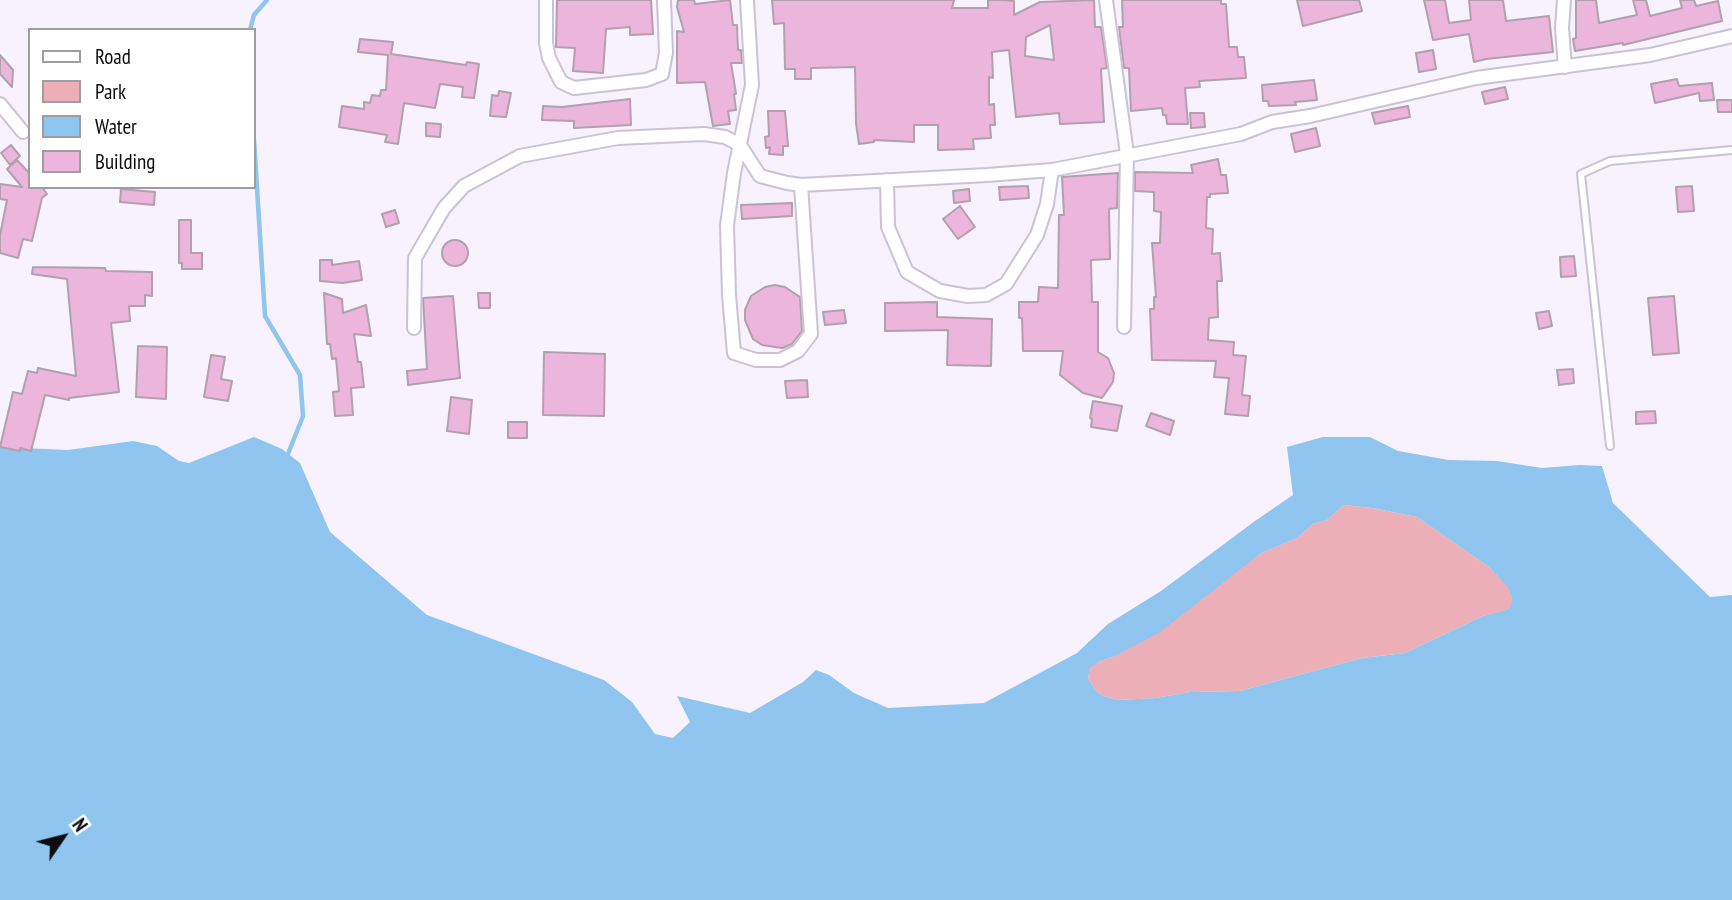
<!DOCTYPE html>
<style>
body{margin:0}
#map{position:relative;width:1732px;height:900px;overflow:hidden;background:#f7f2fd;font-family:"PT Sans Narrow",sans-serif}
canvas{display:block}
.legend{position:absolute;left:28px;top:28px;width:228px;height:161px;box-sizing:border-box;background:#fff;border:2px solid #9f9da0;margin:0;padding:9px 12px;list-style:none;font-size:21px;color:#0e0b11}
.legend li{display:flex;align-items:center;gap:14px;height:35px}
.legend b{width:35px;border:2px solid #9f9da0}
.north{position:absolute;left:28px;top:802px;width:70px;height:70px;-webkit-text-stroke:5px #fff;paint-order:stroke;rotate:55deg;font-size:19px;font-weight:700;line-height:28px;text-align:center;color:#0e0b11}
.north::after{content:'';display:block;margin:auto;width:24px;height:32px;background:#0e0b11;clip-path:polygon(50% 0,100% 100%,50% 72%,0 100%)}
</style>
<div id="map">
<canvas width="1732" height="900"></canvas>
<ul class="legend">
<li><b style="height:9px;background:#fff"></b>Road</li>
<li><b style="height:19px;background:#ecaeb7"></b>Park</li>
<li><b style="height:19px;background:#8fc5ee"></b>Water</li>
<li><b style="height:19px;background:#ecb5dc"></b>Building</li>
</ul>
<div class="north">N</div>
</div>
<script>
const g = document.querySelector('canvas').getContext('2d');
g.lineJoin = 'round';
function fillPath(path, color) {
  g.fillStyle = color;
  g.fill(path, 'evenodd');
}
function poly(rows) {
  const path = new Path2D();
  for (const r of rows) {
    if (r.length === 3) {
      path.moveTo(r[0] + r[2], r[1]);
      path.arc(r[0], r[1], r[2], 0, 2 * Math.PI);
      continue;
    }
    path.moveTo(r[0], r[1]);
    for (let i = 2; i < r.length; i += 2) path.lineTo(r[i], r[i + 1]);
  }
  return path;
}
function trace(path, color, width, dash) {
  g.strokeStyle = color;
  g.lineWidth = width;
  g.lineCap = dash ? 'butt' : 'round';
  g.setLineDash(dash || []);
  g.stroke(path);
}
fillPath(poly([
 [1344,505,1372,508,1417,517,1489,567,1509,587,1512,598,1511,609,1483,616,1405,653,1362,658,1240,691,1190,692,1156,698,1119,700,1103,696,1095,690,1088,678,1090,667,1098,662,1115,656,1261,553,1297,538,1313,524,1327,520]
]), '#ecaeb7');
fillPath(poly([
 [254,437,282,449,300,463,330,532,427,615,604,680,632,702,655,734,673,738,690,722,677,696,750,713,803,682,816,670,829,675,854,693,888,708,984,703,1077,653,1108,624,1161,591,1255,521,1293,495,1287,447,1323,437,1370,437,1398,451,1449,460,1497,461,1542,468,1580,465,1602,466,1613,503,1710,597,1732,595,1732,900,0,900,0,447,68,450,133,441,157,446,179,461,189,463],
 [1344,505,1372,508,1417,517,1489,567,1508,587,1512,598,1510,609,1483,616,1405,653,1362,658,1240,691,1190,692,1156,698,1119,700,1103,696,1095,690,1088,678,1090,668,1098,662,1115,656,1160,632,1261,553,1297,538,1313,524,1327,520]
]), '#8fc5ee');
trace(poly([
 [250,30,254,15,267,0],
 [254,140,265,316,300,375,303,416,286,459]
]), '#8fc5ee', 4.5);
const building = poly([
 [557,0,651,0,653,34,630,35,630,27,606,29,603,73,573,71,575,48,556,47,557,0],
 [678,0,694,0,695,4,730,0,733,25,737,25,738,50,741,50,742,63,731,63,736,94,734,94,736,110,728,111,730,124,713,126,705,82,677,83,677,31,684,32,677,7,678,0],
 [772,0,954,0,952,8,988,8,988,0,1004,0,1014,1,1014,15,1040,2,1094,0,1095,27,1101,27,1107,68,1101,69,1104,122,1060,124,1059,113,1016,117,1009,50,992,52,993,78,989,77,989,105,994,104,995,125,990,125,991,138,973,139,974,149,938,150,938,125,914,125,914,142,874,140,874,142,859,144,856,123,855,67,811,68,811,79,795,79,795,69,785,69,784,23,774,24,772,0],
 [1050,25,1054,60,1025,56,1026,37,1050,25],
 [1122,0,1221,0,1221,4,1226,4,1229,47,1237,47,1238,57,1244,57,1246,78,1199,81,1200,87,1185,88,1188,124,1167,124,1166,115,1163,115,1162,108,1131,111,1129,68,1124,68,1119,27,1123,27,1122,0],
 [1297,0,1359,0,1362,11,1303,26,1297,0],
 [1424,0,1445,0,1449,23,1471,20,1469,0,1503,0,1506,21,1549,16,1553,52,1486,59,1474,62,1469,34,1433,40,1424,0],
 [1576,0,1596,0,1599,23,1637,15,1633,0,1646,0,1650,16,1682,8,1680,0,1694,0,1696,6,1718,1,1722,21,1623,45,1623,43,1575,51,1573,39,1576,38,1576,0],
 [360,39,393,42,391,54,466,65,467,62,479,64,474,98,462,97,463,87,440,84,435,108,404,103,398,144,385,142,387,135,339,127,342,106,364,109,364,102,370,103,372,95,380,96,381,90,386,90,388,55,358,52,360,39],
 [1433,50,1436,69,1419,72,1416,53,1433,50],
 [0,55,13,70,12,87,0,74,0,55],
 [1677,79,1679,86,1712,83,1714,100,1700,101,1699,93,1655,103,1651,84,1677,79],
 [1314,80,1317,100,1295,102,1296,105,1269,106,1268,101,1263,101,1262,85,1314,80],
 [1505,87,1508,99,1485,104,1482,92,1505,87],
 [499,91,511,93,506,117,490,116,492,95,498,96,499,91],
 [630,99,631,125,574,128,574,121,542,120,543,106,562,107,630,99],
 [1717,100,1732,100,1732,112,1718,112,1717,100],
 [1408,106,1410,117,1375,124,1372,113,1408,106],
 [768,111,785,111,788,146,783,146,783,155,769,154,770,147,766,148,765,137,769,136,768,111],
 [1190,113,1204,113,1205,127,1191,128,1190,113],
 [426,123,441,124,440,137,426,136,426,123],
 [1316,128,1320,146,1295,152,1291,134,1316,128],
 [11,145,20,156,10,165,1,153,11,145],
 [1218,159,1221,175,1226,175,1228,193,1210,194,1210,197,1207,197,1206,228,1213,229,1212,254,1220,253,1222,281,1217,281,1218,317,1209,318,1208,340,1234,342,1233,355,1246,356,1242,395,1250,396,1248,416,1225,414,1229,378,1214,377,1216,361,1152,360,1150,309,1154,309,1154,297,1156,297,1152,243,1160,243,1161,212,1154,211,1154,192,1135,191,1135,172,1193,173,1191,165,1218,159],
 [17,160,30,174,30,187,42,187,47,194,42,198,32,241,23,239,18,258,0,253,0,235,7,200,0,199,0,184,22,187,7,169,17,160],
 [1118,173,1117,208,1109,209,1110,259,1091,260,1092,302,1098,302,1098,352,1108,358,1114,373,1113,382,1102,398,1083,393,1060,375,1063,351,1023,351,1022,318,1019,318,1019,302,1038,302,1039,287,1058,288,1059,215,1064,215,1062,177,1118,173],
 [1028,186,1029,198,1000,200,999,187,1028,186],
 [1692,186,1694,211,1678,212,1676,187,1692,186],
 [121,189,155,192,154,205,120,202,121,189],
 [969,189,970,201,954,203,953,191,969,189],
 [792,203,792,216,742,219,741,205,792,203],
 [960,206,975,227,958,239,943,219,960,206],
 [395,210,399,223,386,227,382,214,395,210],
 [179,220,191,220,191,253,202,253,202,269,182,269,182,263,179,263,179,220],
 [455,253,13],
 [1574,256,1576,276,1561,277,1560,257,1574,256],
 [320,260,332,260,332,265,359,261,362,280,343,283,320,281,320,260],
 [33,267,105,268,106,271,152,272,152,296,145,295,145,306,129,306,130,321,111,323,119,392,69,398,69,400,45,395,31,451,20,448,20,451,0,447,13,392,22,394,28,371,37,373,38,368,76,376,67,279,32,274,33,267],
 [775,285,785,287,800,297,802,331,792,344,782,348,762,345,753,339,745,320,745,310,751,296,765,287,775,285],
 [324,293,342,299,343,313,366,305,371,336,354,334,358,362,361,362,364,387,351,388,353,415,335,416,333,392,339,391,336,358,332,359,330,344,327,344,324,293],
 [478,293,490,293,490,308,479,308,478,293],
 [453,296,460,378,408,385,407,371,427,369,423,298,453,296],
 [1674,296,1679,353,1653,355,1648,298,1674,296],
 [937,302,937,317,992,319,991,366,947,365,948,330,885,331,885,303,937,302],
 [844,310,846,323,825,325,823,312,844,310],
 [1549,311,1552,326,1539,329,1536,313,1549,311],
 [138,346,167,347,166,399,136,397,138,346],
 [544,352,605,354,604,416,543,415,544,352],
 [211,355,225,357,221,379,232,381,228,401,204,397,211,355],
 [1573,369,1574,383,1559,385,1557,370,1573,369],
 [807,380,808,397,787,398,785,381,807,380],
 [451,397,472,400,469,434,447,431,451,397],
 [1093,401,1122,406,1117,431,1091,427,1092,419,1090,418,1093,401],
 [1655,411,1656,423,1636,424,1636,412,1655,411],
 [1151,413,1174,421,1170,435,1146,426,1151,413],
 [508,422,527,422,527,438,508,438,508,422]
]);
fillPath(building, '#ecb5dc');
trace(building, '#b2a0ac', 2);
const service = poly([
 [1610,446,1581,174,1610,161,1732,150]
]);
const minor = poly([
 [546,0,546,43,549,58,561,82,574,88,646,80,662,74,666,53,664,0],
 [747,0,752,85,734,173,727,225,729,295,734,353,756,360,780,360,798,351,811,334,801,185],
 [1106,0,1127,154,1124,327],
 [1564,0,1562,28,1565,67],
 [0,104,23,132],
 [887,180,888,227,907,272,940,291,968,296,986,295,1006,284,1037,235,1047,204,1052,170],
 [414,328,415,258,444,208,464,186,520,156,618,138,704,134,725,137,740,145,760,176,787,183,801,185,987,175,1052,170,1241,134,1272,122,1310,116,1476,78,1650,55,1732,36]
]);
trace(service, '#cac3d4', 10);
trace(minor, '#cac3d4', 16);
trace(service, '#fff', 6);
trace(minor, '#fff', 12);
</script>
